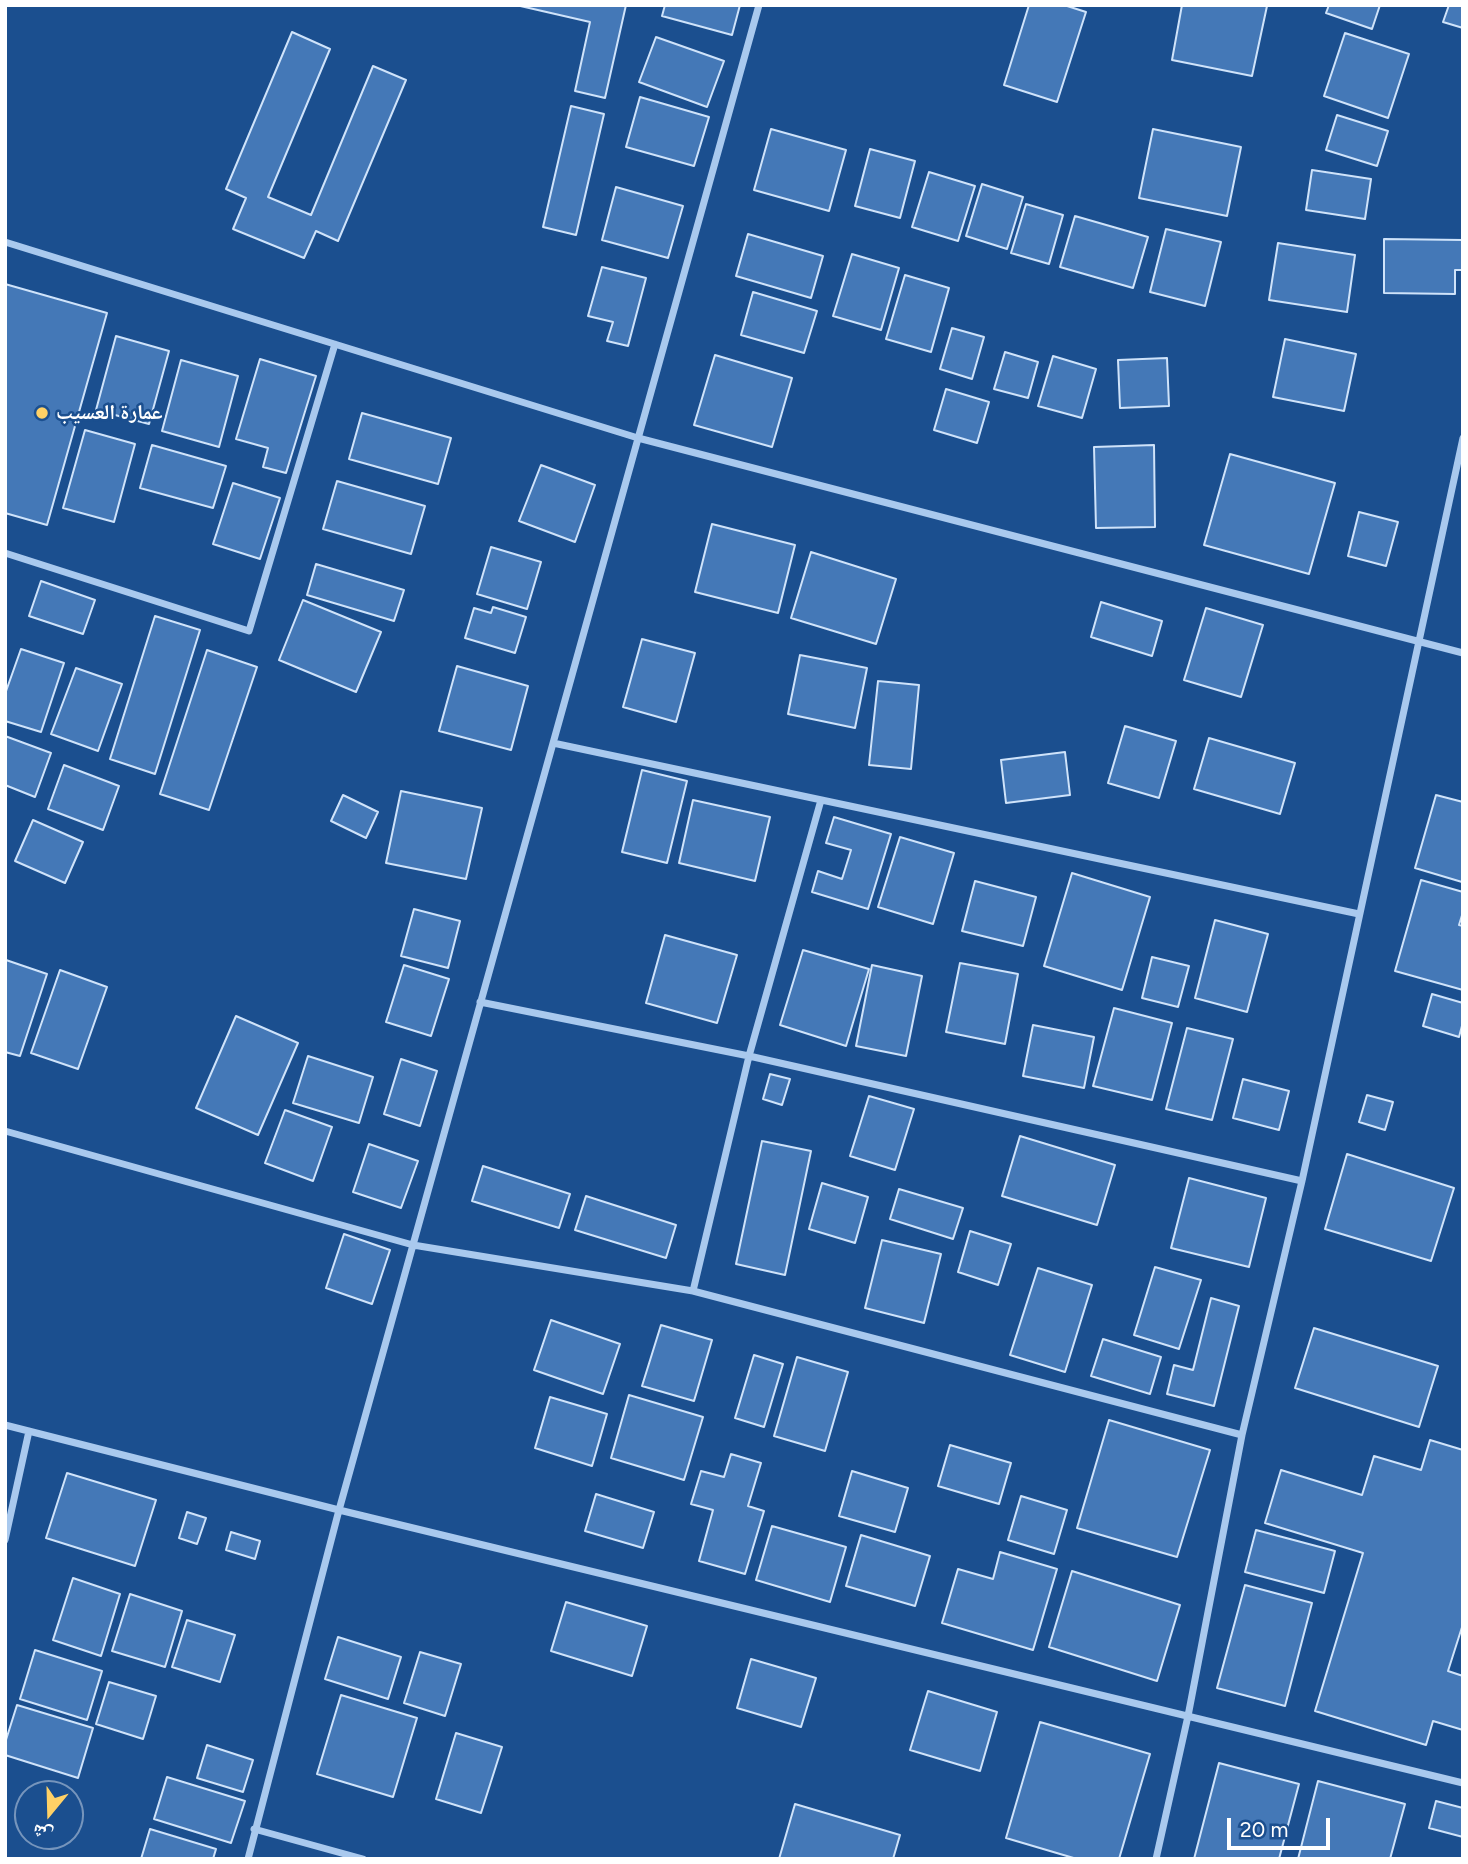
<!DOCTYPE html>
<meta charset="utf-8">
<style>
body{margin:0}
#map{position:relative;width:1468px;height:1864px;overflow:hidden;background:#1b4f8f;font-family:Figtree,"Noto Naskh Arabic",sans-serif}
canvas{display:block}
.frame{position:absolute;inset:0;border:7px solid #fff;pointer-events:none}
.north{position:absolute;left:14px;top:1780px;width:70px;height:70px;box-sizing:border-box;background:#1b4f8f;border:2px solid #7695bc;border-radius:50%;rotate:199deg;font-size:19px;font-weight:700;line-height:28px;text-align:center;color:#fff}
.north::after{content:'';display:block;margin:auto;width:24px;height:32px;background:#ffd166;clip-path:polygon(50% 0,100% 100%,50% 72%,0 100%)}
.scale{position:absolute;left:1227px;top:1818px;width:103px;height:32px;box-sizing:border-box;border:4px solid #fff;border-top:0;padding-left:9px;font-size:21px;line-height:24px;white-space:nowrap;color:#fff;-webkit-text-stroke:5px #1b4f8f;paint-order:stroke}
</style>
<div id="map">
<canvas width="1468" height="1864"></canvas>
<div class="frame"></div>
<div class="north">ش</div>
<div class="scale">20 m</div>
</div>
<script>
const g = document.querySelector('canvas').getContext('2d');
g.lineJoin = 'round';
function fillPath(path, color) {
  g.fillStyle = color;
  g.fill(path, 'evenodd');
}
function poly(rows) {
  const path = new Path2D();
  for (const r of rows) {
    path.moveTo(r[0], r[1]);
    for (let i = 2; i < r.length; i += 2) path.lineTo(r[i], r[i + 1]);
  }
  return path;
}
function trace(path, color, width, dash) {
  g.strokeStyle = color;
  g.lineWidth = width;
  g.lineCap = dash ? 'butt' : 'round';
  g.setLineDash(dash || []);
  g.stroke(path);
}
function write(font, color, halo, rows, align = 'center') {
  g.font = font + ' Figtree,"Noto Naskh Arabic",sans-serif';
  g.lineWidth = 5;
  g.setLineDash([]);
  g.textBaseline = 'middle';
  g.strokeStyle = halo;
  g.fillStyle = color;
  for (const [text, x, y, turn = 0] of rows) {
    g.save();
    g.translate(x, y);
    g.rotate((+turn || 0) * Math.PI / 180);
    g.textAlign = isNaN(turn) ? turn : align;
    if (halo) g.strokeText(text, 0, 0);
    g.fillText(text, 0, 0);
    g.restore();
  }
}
const building = poly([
 [516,5,626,5,605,98,575,91,590,22,516,5],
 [665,5,740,5,732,35,662,16,665,5],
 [1029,5,1064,5,1086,12,1057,102,1004,85,1029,5],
 [1182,5,1267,6,1252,76,1172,60,1182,5],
 [1329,5,1380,5,1372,29,1326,13,1329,5],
 [1449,5,1463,5,1463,28,1443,22,1449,5],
 [292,32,330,49,268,197,311,215,373,66,406,80,338,241,316,231,304,258,233,229,246,198,226,189,292,32],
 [1345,33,1409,54,1388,118,1324,96,1345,33],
 [656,37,724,61,707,107,639,82,656,37],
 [640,97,709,117,694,166,626,147,640,97],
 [571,106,604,114,576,235,543,227,571,106],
 [1337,115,1388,131,1377,166,1326,150,1337,115],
 [771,129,846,150,829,211,754,190,771,129],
 [1153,129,1241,147,1227,216,1139,198,1153,129],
 [870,149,915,161,900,218,855,206,870,149],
 [1312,170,1371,179,1365,219,1306,210,1312,170],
 [929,172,975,186,958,241,912,227,929,172],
 [982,184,1023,197,1007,249,966,236,982,184],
 [616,187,683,206,668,258,602,240,616,187],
 [1026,204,1063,215,1049,264,1011,253,1026,204],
 [1075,216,1148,237,1133,288,1060,267,1075,216],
 [1166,229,1221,242,1205,306,1150,292,1166,229],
 [748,234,823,256,811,298,736,276,748,234],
 [1384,239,1463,240,1463,270,1455,270,1455,294,1384,293,1384,239],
 [1278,243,1355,255,1347,312,1269,300,1278,243],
 [852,254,899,268,881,330,833,316,852,254],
 [602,267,646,278,628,346,607,341,613,322,588,316,602,267],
 [905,275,949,288,931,352,886,339,905,275],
 [5,284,107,313,47,525,5,513,5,284],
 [753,292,817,311,804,353,741,335,753,292],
 [952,328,984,337,972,379,940,369,952,328],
 [116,336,169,351,149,424,96,410,116,336],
 [1285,339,1356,354,1344,411,1273,397,1285,339],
 [1005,352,1038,362,1028,398,994,389,1005,352],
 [715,355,792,378,772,447,694,425,715,355],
 [1053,356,1096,369,1082,418,1038,406,1053,356],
 [1167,358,1169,406,1120,408,1118,360,1167,358],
 [260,359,316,376,286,473,263,467,268,448,236,439,260,359],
 [181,360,238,376,219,447,162,431,181,360],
 [946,389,989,402,977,443,934,430,946,389],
 [362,413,451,438,438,484,349,459,362,413],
 [85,430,135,444,114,522,63,508,85,430],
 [152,445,226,466,213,508,140,488,152,445],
 [1154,445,1155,527,1096,528,1094,447,1154,445],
 [1230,454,1335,483,1309,574,1204,545,1230,454],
 [541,465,595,485,575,542,519,521,541,465],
 [337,481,425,506,411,554,323,529,337,481],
 [233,483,280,498,260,559,213,544,233,483],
 [1359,512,1398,522,1386,566,1348,556,1359,512],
 [712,524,795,545,778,613,695,592,712,524],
 [491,547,541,562,527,609,477,594,491,547],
 [811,552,896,579,876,644,791,618,811,552],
 [316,564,404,590,394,621,307,595,316,564],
 [41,581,95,600,83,634,29,616,41,581],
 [303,600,381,632,356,692,279,660,303,600],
 [1101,602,1162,621,1152,656,1091,637,1101,602],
 [493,607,526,617,515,653,465,638,474,608,491,613,493,607],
 [1206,608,1263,625,1241,697,1184,680,1206,608],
 [155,616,200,630,155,774,110,759,155,616],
 [642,639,695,653,676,722,623,707,642,639],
 [21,649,64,663,41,732,5,721,5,694,21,649],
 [207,650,257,667,209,810,160,794,207,650],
 [800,655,867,668,855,728,788,714,800,655],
 [457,666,528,686,511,750,439,731,457,666],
 [76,668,122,684,98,751,51,734,76,668],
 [878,681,919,685,911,769,869,765,878,681],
 [1125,726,1176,741,1159,798,1108,783,1125,726],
 [5,736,51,753,35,797,5,785,5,736],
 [1209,738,1295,763,1280,814,1194,789,1209,738],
 [1065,752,1070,795,1006,803,1001,760,1065,752],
 [64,765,119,786,103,830,48,809,64,765],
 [642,770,687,781,667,863,622,852,642,770],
 [401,791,482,808,466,879,386,863,401,791],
 [343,795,378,812,366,838,331,821,343,795],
 [1436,795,1463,802,1462,882,1415,868,1436,795],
 [693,800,770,817,755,881,679,863,693,800],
 [834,817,891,834,868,909,812,892,818,871,842,879,851,850,826,843,834,817],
 [33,820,83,842,65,883,15,861,33,820],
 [900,837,954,853,933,924,878,907,900,837],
 [1072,873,1150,897,1122,990,1044,966,1072,873],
 [1421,880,1463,892,1463,912,1459,925,1463,926,1463,990,1395,971,1421,880],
 [975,881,1036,897,1023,946,962,931,975,881],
 [414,909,460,921,448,968,401,956,414,909],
 [1215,920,1268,934,1247,1012,1195,998,1215,920],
 [665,935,737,955,717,1023,646,1003,665,935],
 [803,950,869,969,846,1046,780,1025,803,950],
 [1152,957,1189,966,1178,1007,1142,998,1152,957],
 [6,960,47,974,20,1056,5,1052,6,960],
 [960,963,1018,974,1005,1044,946,1032,960,963],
 [404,965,449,979,431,1036,386,1022,404,965],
 [872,965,922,976,906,1056,856,1046,872,965],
 [60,970,107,987,78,1069,31,1053,60,970],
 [1432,994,1463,1003,1463,1022,1459,1037,1423,1026,1432,994],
 [1114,1008,1172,1023,1152,1100,1093,1086,1114,1008],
 [236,1016,298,1043,258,1135,196,1108,236,1016],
 [1033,1025,1094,1037,1084,1088,1023,1076,1033,1025],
 [1187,1028,1233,1039,1212,1120,1166,1109,1187,1028],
 [308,1056,373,1077,359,1123,293,1103,308,1056],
 [401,1059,437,1071,420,1126,384,1114,401,1059],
 [770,1074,790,1079,782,1105,763,1099,770,1074],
 [1243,1079,1289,1091,1279,1130,1233,1118,1243,1079],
 [1367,1095,1393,1102,1385,1130,1359,1122,1367,1095],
 [869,1096,914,1109,895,1170,850,1156,869,1096],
 [285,1110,332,1127,313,1181,265,1163,285,1110],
 [1020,1136,1115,1165,1097,1225,1002,1196,1020,1136],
 [762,1141,811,1151,785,1275,736,1264,762,1141],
 [369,1144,418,1161,401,1208,353,1192,369,1144],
 [1347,1154,1454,1188,1431,1261,1325,1229,1347,1154],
 [483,1166,570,1194,559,1228,472,1201,483,1166],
 [1189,1178,1266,1198,1249,1267,1171,1248,1189,1178],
 [822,1183,868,1197,855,1243,809,1229,822,1183],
 [899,1189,963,1208,953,1239,890,1219,899,1189],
 [586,1196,676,1225,666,1258,575,1230,586,1196],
 [970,1231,1011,1244,998,1285,958,1272,970,1231],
 [344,1234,390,1250,372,1304,326,1288,344,1234],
 [882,1240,941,1254,924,1323,865,1308,882,1240],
 [1155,1267,1201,1280,1179,1349,1134,1335,1155,1267],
 [1038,1268,1092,1285,1065,1372,1010,1355,1038,1268],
 [1211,1298,1239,1306,1214,1406,1167,1394,1174,1365,1193,1370,1211,1298],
 [551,1320,620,1344,603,1394,534,1370,551,1320],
 [661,1325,712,1340,694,1401,642,1386,661,1325],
 [1314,1328,1438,1366,1419,1427,1295,1388,1314,1328],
 [1103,1339,1161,1357,1150,1394,1091,1376,1103,1339],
 [754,1355,783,1364,764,1427,735,1418,754,1355],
 [797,1357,848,1372,825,1451,774,1436,797,1357],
 [629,1395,703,1417,684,1480,611,1458,629,1395],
 [550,1397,607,1414,592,1466,535,1448,550,1397],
 [1109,1420,1210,1450,1177,1557,1077,1528,1109,1420],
 [1430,1440,1463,1450,1463,1624,1448,1671,1463,1676,1463,1730,1433,1721,1426,1745,1315,1711,1363,1553,1265,1523,1281,1470,1362,1495,1374,1456,1421,1470,1430,1440],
 [950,1445,1011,1463,999,1504,938,1486,950,1445],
 [731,1454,761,1463,748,1506,764,1511,745,1574,699,1561,713,1510,691,1504,701,1471,724,1477,731,1454],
 [852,1471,908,1488,895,1532,839,1516,852,1471],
 [67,1473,156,1500,135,1566,46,1538,67,1473],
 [596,1494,654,1512,643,1548,585,1531,596,1494],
 [1021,1496,1067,1510,1054,1554,1008,1540,1021,1496],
 [187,1512,206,1518,197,1544,179,1538,187,1512],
 [772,1526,846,1547,830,1602,756,1580,772,1526],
 [1256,1530,1335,1551,1324,1593,1245,1572,1256,1530],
 [231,1532,260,1541,255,1559,226,1550,231,1532],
 [861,1535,930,1556,915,1606,846,1586,861,1535],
 [1000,1552,1057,1569,1033,1650,942,1623,958,1569,993,1579,1000,1552],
 [1072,1571,1180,1605,1157,1681,1049,1647,1072,1571],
 [73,1578,120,1594,101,1656,53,1640,73,1578],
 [1245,1585,1312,1603,1285,1706,1217,1688,1245,1585],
 [130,1594,182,1611,165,1667,112,1651,130,1594],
 [566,1602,647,1626,632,1676,551,1651,566,1602],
 [187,1620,235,1635,220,1682,172,1667,187,1620],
 [338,1637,401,1657,388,1699,325,1679,338,1637],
 [35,1650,102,1671,87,1720,20,1699,35,1650],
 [420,1652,461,1664,445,1716,404,1703,420,1652],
 [751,1659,816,1678,801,1727,737,1708,751,1659],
 [109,1682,156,1696,143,1739,96,1724,109,1682],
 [928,1691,997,1712,980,1771,910,1750,928,1691],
 [341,1695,417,1718,393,1797,317,1774,341,1695],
 [17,1705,93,1728,78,1778,5,1755,5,1743,17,1705],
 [1040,1722,1150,1754,1119,1859,1077,1859,1006,1838,1040,1722],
 [456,1733,502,1747,481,1813,436,1799,456,1733],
 [207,1745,253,1760,243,1792,197,1778,207,1745],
 [1219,1763,1299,1784,1279,1859,1194,1859,1219,1763],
 [167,1777,245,1801,231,1843,154,1819,167,1777],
 [1318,1781,1405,1804,1390,1859,1298,1859,1318,1781],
 [1436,1801,1463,1808,1463,1837,1429,1828,1436,1801],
 [795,1804,900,1835,893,1859,779,1859,795,1804],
 [150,1829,216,1849,213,1859,141,1859,150,1829]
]);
fillPath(building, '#4478b7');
trace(building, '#cfe3fa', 2);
trace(poly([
 [5,242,638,438,1463,653],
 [5,553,249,631,335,344],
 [553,743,1359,914],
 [480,1002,749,1056,1302,1181],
 [5,1131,413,1245,693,1291,1242,1435],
 [693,1291,749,1056,821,800],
 [5,1425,339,1510,1463,1783],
 [5,1540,29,1431],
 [254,1829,363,1859],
 [248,1859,339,1510,759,5],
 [1156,1859,1188,1716,1242,1435,1302,1181,1463,438]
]), '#a9c9ee', 7);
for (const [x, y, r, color] of [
 [42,413,7,"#ffd166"]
]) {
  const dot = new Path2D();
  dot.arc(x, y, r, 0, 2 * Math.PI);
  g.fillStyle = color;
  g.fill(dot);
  trace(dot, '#1b4f8f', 2.5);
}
write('bold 21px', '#fff', '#1b4f8f', [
 ["عمارة العسيب",56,413]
], 'left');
</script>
